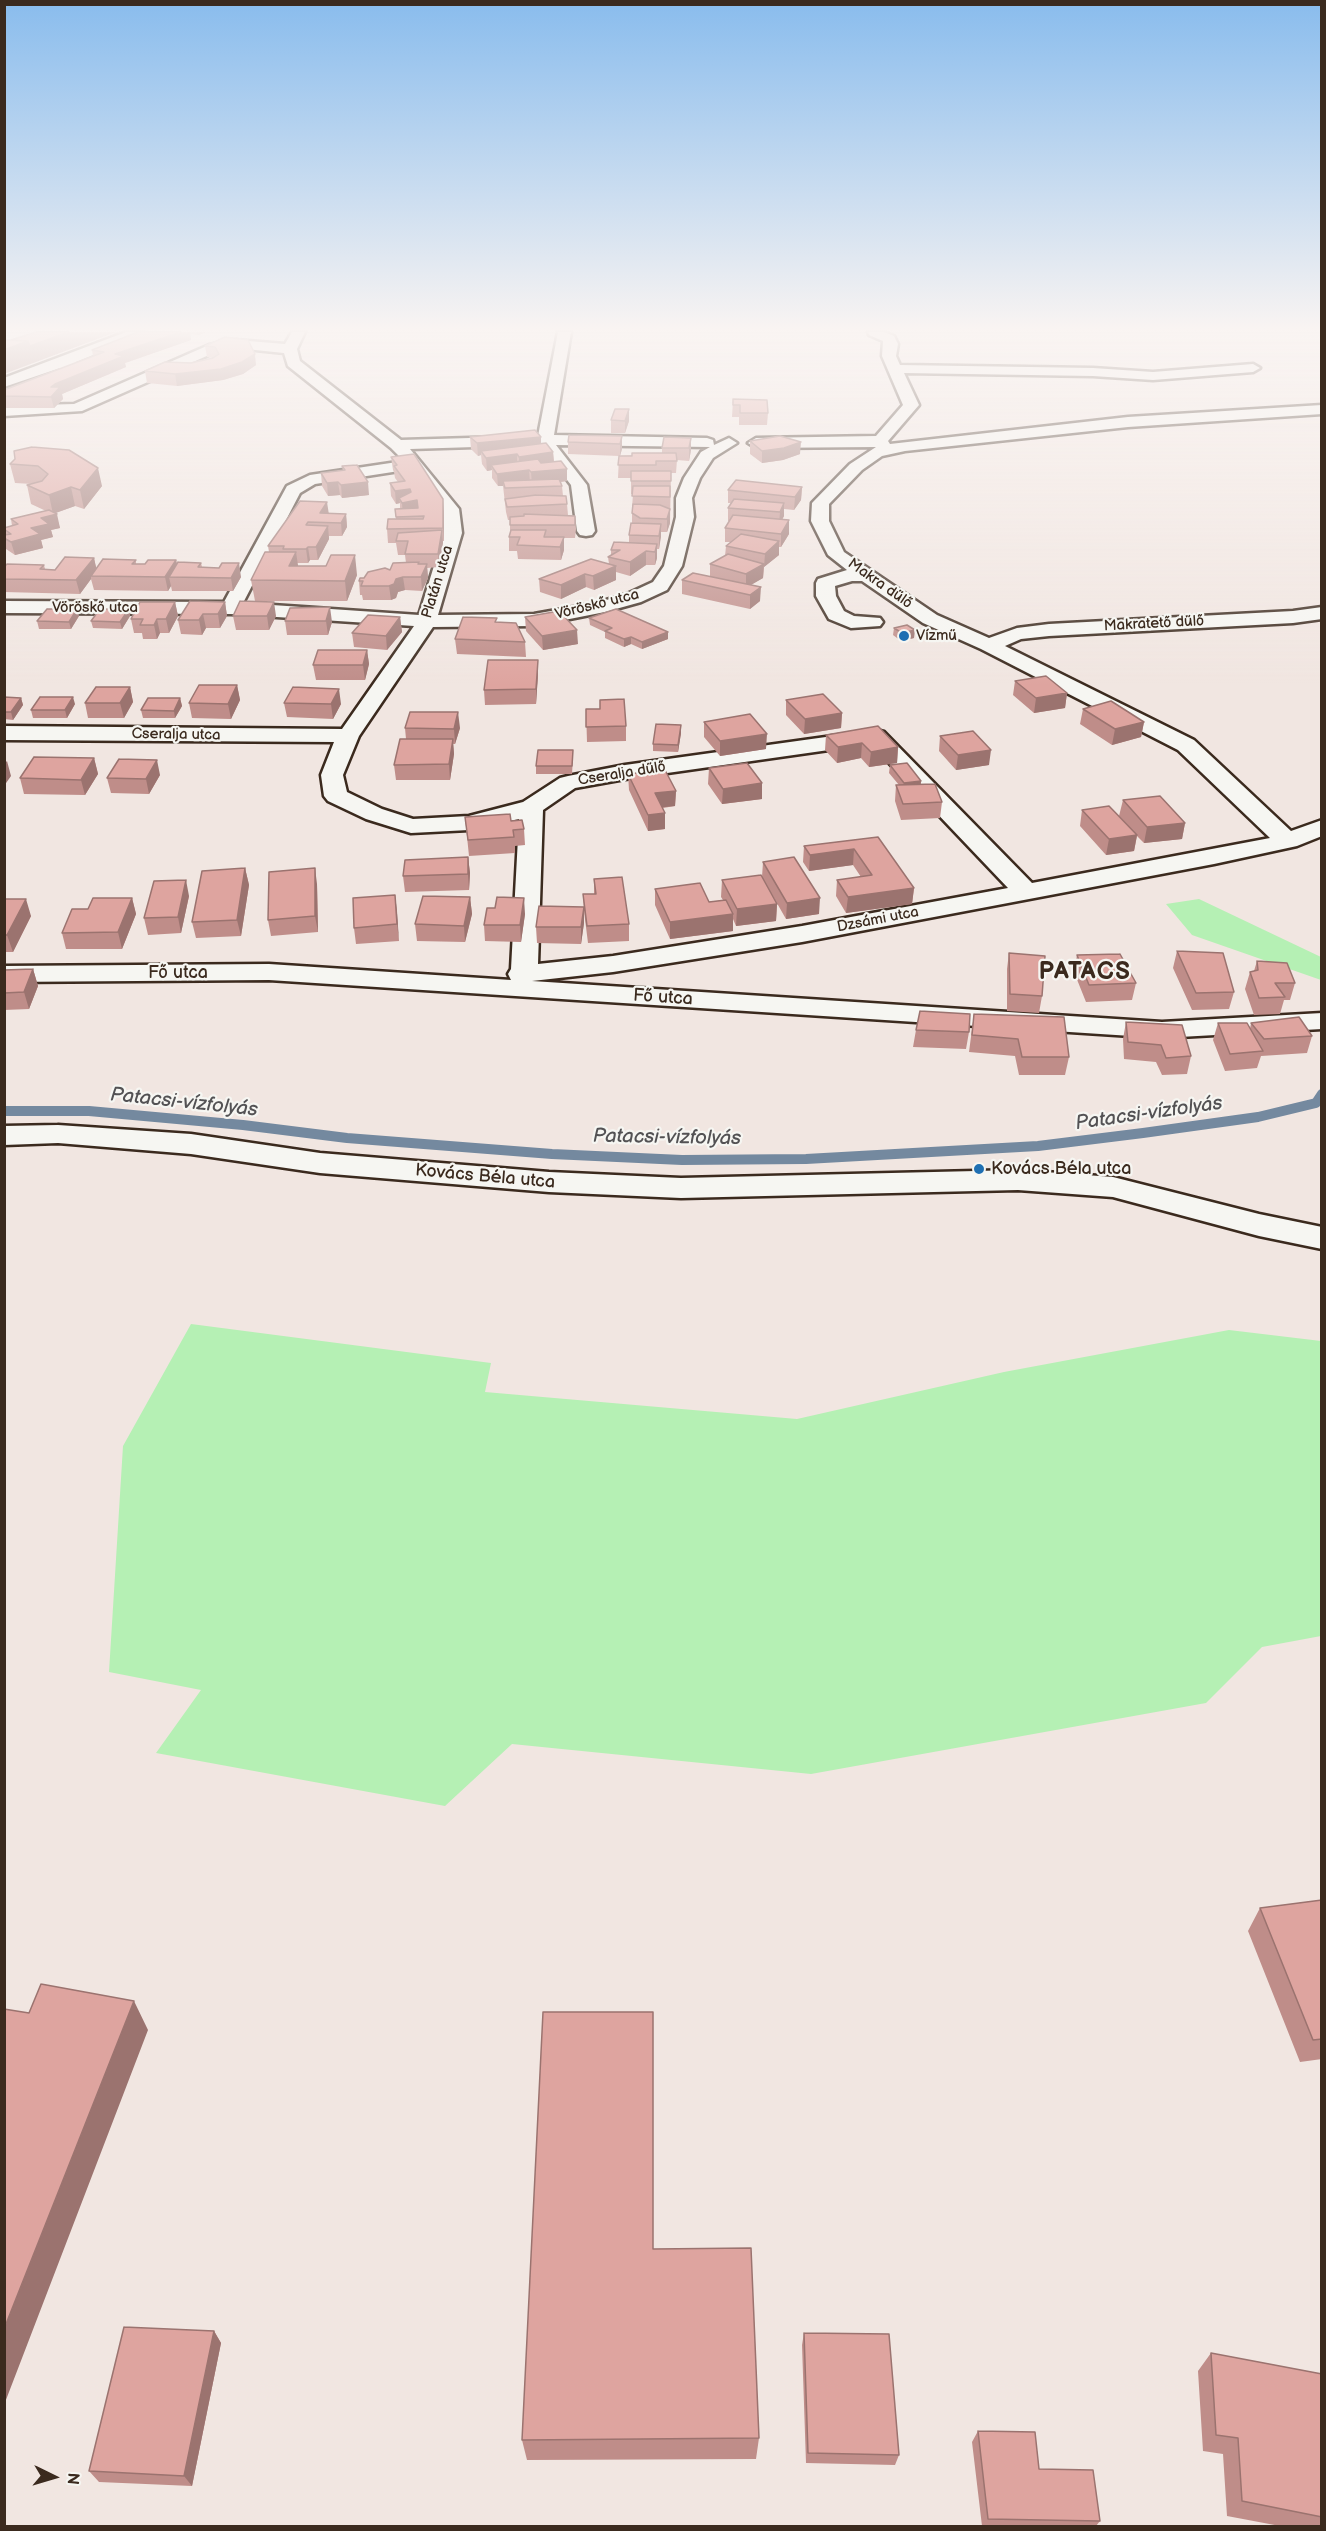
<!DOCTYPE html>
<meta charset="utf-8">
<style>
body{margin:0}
#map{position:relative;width:1326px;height:2531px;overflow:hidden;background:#f1e6e1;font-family:"Balsamiq Sans",sans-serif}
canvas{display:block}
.frame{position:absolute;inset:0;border:6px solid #3b2a1e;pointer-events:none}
.north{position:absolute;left:24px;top:2447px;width:60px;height:60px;-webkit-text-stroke:4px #f6f6f2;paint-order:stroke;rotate:95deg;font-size:16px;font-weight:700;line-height:24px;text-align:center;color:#3b2a1e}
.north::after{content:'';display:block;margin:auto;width:21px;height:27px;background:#3b2a1e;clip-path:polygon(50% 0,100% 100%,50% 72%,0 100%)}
</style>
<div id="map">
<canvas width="1326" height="2531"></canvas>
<div class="frame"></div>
<div class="north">N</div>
</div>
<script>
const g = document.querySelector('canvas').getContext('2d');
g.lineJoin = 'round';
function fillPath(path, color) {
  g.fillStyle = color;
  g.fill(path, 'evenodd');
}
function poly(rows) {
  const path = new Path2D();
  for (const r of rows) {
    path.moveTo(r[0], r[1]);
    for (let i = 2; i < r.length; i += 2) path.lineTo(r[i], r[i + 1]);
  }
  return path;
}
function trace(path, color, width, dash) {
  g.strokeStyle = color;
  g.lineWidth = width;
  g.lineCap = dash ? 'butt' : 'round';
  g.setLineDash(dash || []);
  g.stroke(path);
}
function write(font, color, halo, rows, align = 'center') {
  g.font = font + ' "Balsamiq Sans",sans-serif';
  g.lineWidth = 4.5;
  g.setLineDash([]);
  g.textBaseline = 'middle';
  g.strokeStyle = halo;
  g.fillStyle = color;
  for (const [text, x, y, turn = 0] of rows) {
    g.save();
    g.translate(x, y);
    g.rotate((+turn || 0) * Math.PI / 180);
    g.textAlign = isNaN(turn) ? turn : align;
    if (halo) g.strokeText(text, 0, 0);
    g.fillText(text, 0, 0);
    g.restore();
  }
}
fillPath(poly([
 [1199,899,1321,957,1321,980,1192,935,1166,904],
 [191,1324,491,1363,485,1392,797,1419,1004,1372,1229,1330,1321,1341,1321,1636,1262,1647,1206,1703,811,1774,512,1744,445,1806,156,1753,201,1690,109,1672,123,1446]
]), '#b5f0b4');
trace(poly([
 [4,1111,89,1111,243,1125,347,1138,552,1154,682,1160,806,1159,1038,1146,1143,1133,1258,1117,1316,1103,1322,1094]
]), '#74899f', 10);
const minor = poly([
 [126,332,144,332,142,335,76,362,94,365,96,368,94,371,68,381,61,377,72,370,60,368,4,387,4,378,126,332],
 [292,332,305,332,297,349,300,361,401,440,538,436,558,332,571,332,554,435,707,438,713,440,714,445,729,438,737,443,713,458,700,478,692,498,694,517,682,566,667,590,641,602,605,612,534,626,433,627,359,736,343,775,347,792,382,809,413,819,469,816,523,802,560,778,568,776,625,765,876,730,884,732,1032,883,1270,838,1178,750,981,649,923,623,862,581,852,581,835,586,836,596,844,611,854,616,880,618,883,622,880,626,851,628,829,619,816,596,816,583,818,579,847,570,828,555,811,521,812,503,850,464,876,447,756,448,748,443,756,438,876,436,903,405,882,356,883,341,869,335,868,332,884,332,894,336,898,344,896,356,900,365,1093,368,1153,372,1253,364,1260,368,1253,372,1153,380,1093,376,904,373,919,405,888,441,890,444,1128,417,1322,405,1322,414,1128,427,905,451,882,456,862,470,829,504,829,521,844,552,937,615,989,638,1017,628,1049,624,1293,611,1322,607,1322,619,1293,623,1049,636,1021,639,1005,646,1194,740,1291,831,1322,820,1322,836,1297,846,1214,864,802,942,613,972,532,981,1162,1022,1322,1013,1322,1029,1162,1038,269,980,4,982,4,966,269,964,511,980,508,974,511,969,519,819,469,830,411,833,366,819,328,801,324,796,321,775,334,742,4,740,4,726,342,729,414,626,231,614,4,613,4,601,224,602,287,486,310,475,404,461,391,448,288,366,284,353,236,348,218,351,82,411,4,416,4,406,74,404,209,345,236,340,285,344,292,332],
 [540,445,571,485,577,531,580,535,586,536,592,535,595,531,587,485,556,445,710,447,701,452,684,478,676,498,676,517,664,566,653,582,627,594,596,603,534,614,438,615,462,533,459,509,410,449,540,445],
 [412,469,441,509,444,533,419,615,243,603,300,493,315,484,412,469],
 [871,744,1008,888,802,926,613,956,538,964,543,810,575,788,625,779,871,744],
 [58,1125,191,1134,320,1153,549,1172,681,1178,1018,1170,1113,1177,1259,1214,1322,1227,1322,1249,1259,1236,1113,1197,1018,1190,681,1198,549,1192,320,1173,191,1154,58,1143,4,1145,4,1126,58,1125]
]);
trace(minor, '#3b2a1e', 5);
fillPath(minor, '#f6f6f2');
fillPath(poly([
 [138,332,206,332,198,335,190,334,191,340,125,363,126,367,62,394,63,399,54,408,4,408,4,390,93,356,92,350],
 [225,337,256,365,243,374,223,380,177,386,147,383,145,371,213,358,207,357,205,346],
 [733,399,768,413,767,425,739,425,739,417,732,417],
 [629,409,629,421,625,433,611,433,611,420],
 [622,436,622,449,620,456,662,453,662,448,691,438,691,450,689,461,677,460,676,473,671,473,670,523,667,532,661,532,659,549,657,549,657,558,655,565,646,565,630,576,616,572,616,580,594,590,586,587,561,599,540,592,539,579,609,564,608,557,611,555,611,550,629,543,629,535,632,523,632,508,633,494,631,494,631,478,618,478,619,456,568,454,568,442],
 [470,437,541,444,553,452,554,461,567,469,567,481,561,482,562,486,563,496,567,504,568,515,575,516,576,529,575,538,564,538,564,550,561,560,518,559,517,551,509,551,509,537,510,533,510,520,508,520,506,512,503,486,498,486,492,478,492,470,487,471,482,464,481,455,478,456,471,449],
 [750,441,800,454,783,460,762,463,750,454],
 [391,457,444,512,444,541,443,541,439,567,427,568,428,578,422,591,405,590,398,592,396,598,391,600,363,600,362,595,360,595,359,581,364,578,390,570,406,563,405,555,398,555,396,543,388,543,387,529,396,519,395,509,400,509,400,503,396,504,391,496,390,483,398,482,395,478,394,472,393,470],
 [15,459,102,486,84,509,75,506,55,513,60,528,51,530,53,537,41,540,43,548,15,555,6,549,4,545,4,528,12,526,11,519,46,511,31,504,27,485,32,484,15,483,10,464],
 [342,466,369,495,342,498,340,495,328,496,322,486,321,473,343,471],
 [802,487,801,500,794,510,784,509,784,516,782,520,789,534,781,547,779,547,779,555,764,567,763,578,750,585,760,601,750,609,682,594,682,580,710,577,710,564,725,556,726,546,731,542,725,542,725,528,730,521,728,521,728,508,731,503,728,503,728,490],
 [300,501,329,513,346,514,347,527,342,536,329,536,329,539,318,560,310,560,308,563,297,563,298,566,357,575,347,601,255,601,251,580,269,552,268,546],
 [94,558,96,569,136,560,136,564,145,564,176,560,177,564,201,563,202,567,241,577,233,591,172,591,171,586,168,591,94,590,91,579,80,594,4,592,4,567,44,565,45,569,55,570],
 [175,602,178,616,169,633,160,633,157,639,143,639,142,633,134,633,131,619],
 [225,602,227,616,220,628,206,628,202,635,181,634,178,620],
 [290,608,332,622,328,635,287,635,285,621],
 [129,609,130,616,122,629,93,628,91,621],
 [79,616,71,629,39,629,37,621],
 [233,616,276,616,269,630,236,630],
 [400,617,402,632,387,650,354,647,352,633],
 [525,617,578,644,543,650,526,631],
 [589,618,668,632,668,639,642,649,631,644,624,647,605,638,605,632,590,625],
 [497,622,525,642,526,657,457,654,455,639],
 [894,628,914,638,901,641,893,635],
 [367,650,369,664,365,680,316,680,313,665],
 [538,660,538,674,536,704,485,705,484,690],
 [1015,681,1067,693,1065,708,1034,713,1013,695],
 [237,685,240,700,231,719,192,718,189,703],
 [130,687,133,702,124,718,88,718,85,703],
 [4,697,21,698,23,705,13,720,4,719],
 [180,698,182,706,175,718,143,718,141,710],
 [786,700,842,713,841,728,804,734,786,715],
 [284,703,341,704,333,719,287,717],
 [75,704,67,718,33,718,31,710],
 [586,709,626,726,626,741,587,742],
 [1083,709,1144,722,1141,737,1112,745,1080,724],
 [704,722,766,749,720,756,704,737],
 [405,728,460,728,455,744,453,744,454,754,450,780,396,780,394,765,406,739],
 [681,733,678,752,653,751,653,744],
 [826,735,898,747,897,763,869,767,861,758,837,763,825,750],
 [940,736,989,765,956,770,939,751],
 [573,757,572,774,536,774,536,766],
 [94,758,98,774,85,795,24,794,20,778],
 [890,765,921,781,921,784,942,802,940,818,901,820,895,801,896,785,899,785,889,773],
 [709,768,762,799,722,804,708,784],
 [628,774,676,791,675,806,663,808,665,829,648,831,629,790],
 [160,775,149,794,111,793,107,778],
 [1123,800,1185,823,1182,839,1144,843,1137,836,1134,851,1106,855,1080,826,1082,810,1130,828,1119,816],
 [465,817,511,821,524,829,525,845,515,846,515,853,469,856],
 [878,837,914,888,912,904,846,913,836,896,837,880,861,877,853,865,809,871,803,862,804,846],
 [468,857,470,873,469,890,405,892,403,876],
 [763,862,819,914,786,919,770,891,777,904,776,921,736,926,733,919,733,931,670,939,655,905,655,889,709,902,723,900,721,897,722,880,762,877],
 [245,868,249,885,241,936,196,938,192,922],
 [594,879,629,924,629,941,588,943,584,911,583,894,594,894],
 [317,884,318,932,271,936,268,920],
 [395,895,399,941,356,944,354,928],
 [189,896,181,933,148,935,144,918],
 [470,897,472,914,465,942,417,941,415,924],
 [132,898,136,914,122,949,66,949,62,933,88,909],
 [4,899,31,916,13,952,4,952],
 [525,914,521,942,485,941,484,925],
 [584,923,581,944,537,943,536,927],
 [1177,951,1234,992,1229,1009,1192,1010,1173,968],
 [1009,953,1042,996,1039,1013,1007,1011,1007,969],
 [1077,955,1136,983,1132,1000,1086,1002,1074,972],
 [1257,961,1295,983,1290,1000,1284,1000,1280,1014,1254,1015,1245,989,1250,972,1254,971],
 [33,969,38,986,29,1009,4,1010,4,970],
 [974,1014,1069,1057,1065,1075,1019,1075,1015,1056,969,1052],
 [1126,1022,1191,1056,1187,1074,1162,1075,1156,1062,1124,1059,1123,1039],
 [1218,1023,1250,1029,1251,1023,1312,1036,1307,1053,1261,1056,1257,1068,1225,1071,1213,1040],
 [916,1030,969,1032,966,1049,913,1047],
 [1322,1900,1322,2059,1300,2062,1248,1931,1260,1908],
 [653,2249,759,2438,756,2459,527,2460,522,2440],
 [214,2331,221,2343,192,2486,99,2482,89,2471],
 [804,2333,899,2455,895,2465,806,2463,802,2345],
 [1211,2353,1322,2374,1322,2526,1280,2526,1227,2516,1223,2454,1203,2451,1198,2371],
 [978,2431,1100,2521,1096,2526,982,2526,972,2442]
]), '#bf8d89');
fillPath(poly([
 [69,332,116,332,4,374,4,350,28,341],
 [179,332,190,332,191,340,125,363,126,367,62,394,63,399,54,408,51,397,51,387,55,384,115,354],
 [197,332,206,332,198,335],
 [255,354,256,365,243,374,223,380,177,386,175,374],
 [629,409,629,421,625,433,625,421],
 [622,436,622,449,620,456,620,444],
 [541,437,541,449,481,451,481,455,478,456,477,443],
 [691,438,691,450,689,461,689,448],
 [801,442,800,454,783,460,762,463,762,451],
 [553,452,554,464,519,469,519,457],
 [517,454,517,467,491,465,492,470,487,471,486,458],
 [98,468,102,486,84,509,80,490],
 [567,469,567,481,532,485,531,472],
 [529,470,530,483,503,481,503,486,498,486,497,474],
 [338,482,340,495,328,496,327,483],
 [368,482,369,495,342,498,341,485],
 [71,487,75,506,53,514,49,495],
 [802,487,801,500,794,510,795,497],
 [410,489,411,501,417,500,419,513,403,516,402,503,399,498,400,503,396,504,395,491],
 [443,499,444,512,444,541,443,528],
 [327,502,329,515,320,513],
 [784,503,784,516,779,525,780,512],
 [670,509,670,523,667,532,667,519],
 [57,514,60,528,51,530,53,537,41,540,43,548,15,555,11,542,31,528,41,518],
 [346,514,347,527,342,536,341,523],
 [789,520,789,534,781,547,781,534],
 [661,524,661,537,659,549,659,536],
 [328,526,329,539,318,560,316,547],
 [442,530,443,543,439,567,438,554],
 [564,537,564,550,561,560,560,547],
 [779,541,779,555,764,567,765,554],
 [657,544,657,558,655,565,655,552],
 [308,547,310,560,308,563,306,549],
 [646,551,646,565,630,576,630,562],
 [296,552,299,572,289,566],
 [355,555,357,575,347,601,345,581],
 [94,558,97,571,91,576,91,579,80,594,76,580],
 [176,560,179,574,169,577,171,586,168,591,165,577],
 [239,563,241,577,233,591,231,578],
 [427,564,428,578,422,591,421,577],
 [764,564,763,578,746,588,746,574],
 [616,566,616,580,594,590,593,576],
 [585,574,586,587,561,599,561,585],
 [403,577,405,590,398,592,396,598,391,600,389,586,396,579],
 [761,587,760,601,750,609,750,595],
 [175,602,178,616,169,633,166,619],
 [225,602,227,616,220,628,218,614],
 [274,602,276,616,269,630,267,616],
 [330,607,332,622,328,635,326,621],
 [77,609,79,616,71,629,69,622],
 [129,609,130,616,122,629,120,622],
 [203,614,206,628,202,635,199,620],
 [400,617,402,632,387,650,386,636],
 [157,619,160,633,157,639,154,625],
 [577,630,578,644,543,650,542,636],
 [915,630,914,638,901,641,902,633],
 [668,632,668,639,642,649,642,642],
 [631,637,631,644,624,647,624,639],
 [367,650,369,664,365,680,363,665],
 [538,660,538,674,536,704,536,689],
 [237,685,240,700,231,719,228,704],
 [130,687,133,702,124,718,120,703],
 [339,689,341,704,333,719,331,704],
 [1067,693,1065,708,1034,713,1036,698],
 [73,697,75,704,67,718,65,710],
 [21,698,23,705,13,720,11,712],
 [180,698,182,706,175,718,174,711],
 [458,712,460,728,455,744,454,729],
 [842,713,841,728,804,734,805,719],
 [1144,722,1141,737,1112,745,1115,729],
 [681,725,681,733,678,752,678,745],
 [767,734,766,749,720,756,720,741],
 [453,739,454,754,450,780,449,764],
 [862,743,861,758,837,763,838,747],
 [898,747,897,763,869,767,871,752],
 [991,750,989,765,956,770,958,755],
 [94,758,98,774,85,795,81,780],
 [157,760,160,775,149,794,146,779],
 [7,761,11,776,4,786,4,764],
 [921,781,920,789,903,791,904,783],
 [762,783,762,799,722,804,723,789],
 [676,791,675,806,655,808,655,793],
 [665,813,665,829,648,831,648,815],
 [1185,823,1182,839,1144,843,1147,827],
 [1137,835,1134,851,1106,855,1109,839],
 [854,849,853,865,809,871,810,855],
 [468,857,470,873,469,890,468,874],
 [245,868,249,885,241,936,237,920],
 [315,868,317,884,318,932,315,916],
 [186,880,189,896,181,933,178,917],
 [914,888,912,904,846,913,848,897],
 [395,895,397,911,399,941,397,924],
 [470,897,472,914,465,942,464,926],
 [132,898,136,914,122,949,118,932],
 [524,898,525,914,521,942,520,925],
 [820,898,819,914,786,919,787,903],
 [26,899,31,916,13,952,7,935],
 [777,904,776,921,736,926,737,909],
 [584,907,584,923,581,944,581,927],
 [733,914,733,931,670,939,670,922],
 [33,969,38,986,29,1009,24,992],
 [134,2001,148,2030,4,2405,4,2329],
 [214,2331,221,2343,192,2486,184,2476]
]), '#9b736f');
const building = poly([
 [36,332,69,332,30,346,28,341,11,340,36,332],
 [138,332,181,332,115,354,124,356,55,384,51,387,60,387,51,397,4,396,4,390,104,352,92,350,138,332],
 [225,337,248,340,255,354,242,362,221,369,175,374,145,371,165,362,191,363,213,358,219,354,215,347,205,346,225,337],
 [4,340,28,341,4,350,4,340],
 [733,399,767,400,768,413,740,413,740,405,733,405,733,399],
 [615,409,629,409,625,421,611,420,615,409],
 [535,430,541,437,477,443,470,437,535,430],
 [569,435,622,436,620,444,568,442,569,435],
 [780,436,801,442,784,448,762,451,750,441,780,436],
 [664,437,691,438,689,448,662,448,664,437],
 [546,443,553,452,519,457,517,454,486,458,481,451,546,443],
 [32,447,69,450,98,468,80,490,71,487,49,495,27,485,42,481,48,474,38,466,10,464,15,459,14,451,32,447],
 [632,453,676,453,677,461,656,461,656,465,618,465,619,456,632,456,632,453],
 [414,454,443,499,443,528,387,529,388,519,423,519,424,516,396,517,395,509,418,508,417,500,402,503,399,498,411,492,410,489,395,491,390,483,405,481,394,466,397,465,391,457,414,454],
 [538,459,541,463,561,461,567,469,531,472,529,470,497,474,491,465,538,459],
 [357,465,368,482,341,485,338,482,327,483,321,473,345,470,342,466,357,465],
 [631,471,671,471,671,481,631,481,631,471],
 [559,479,562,486,505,488,503,481,559,479],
 [736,480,802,487,795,497,728,490,736,480],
 [633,486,670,486,670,497,632,496,633,486],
 [536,495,566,496,567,504,507,507,505,499,536,495],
 [734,499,784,503,780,512,728,508,734,499],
 [300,501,327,502,320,513,346,514,341,523,308,522,306,525,328,526,316,547,308,547,306,549,283,549,284,546,268,546,300,501],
 [633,504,660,505,670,509,667,519,640,518,632,513,633,504],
 [49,510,57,514,41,518,49,524,31,528,40,534,11,542,4,538,4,535,11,534,4,529,4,528,18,524,11,519,49,510],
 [524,514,575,516,575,525,510,525,510,517,524,516,524,514],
 [733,515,789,520,781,534,725,528,733,515],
 [631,523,661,524,659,536,629,535,631,523],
 [442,530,438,554,405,554,408,541,396,541,398,533,442,530],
 [511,530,546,530,544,537,564,537,560,547,517,545,520,537,509,537,511,530],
 [741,534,779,541,765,554,726,546,741,534],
 [614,542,657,544,655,552,646,551,630,562,608,557,620,550,611,550,614,542],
 [265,552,296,552,289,566,326,566,331,555,355,555,345,581,251,580,265,552],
 [728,554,764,564,746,574,710,564,728,554],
 [65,557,94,558,76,580,4,579,4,567,7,564,44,565,40,569,55,570,65,557],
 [103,559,136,560,132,564,145,564,148,560,176,560,165,577,91,576,103,559],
 [591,559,616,566,593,576,585,574,561,585,539,579,591,559],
 [178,562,201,563,198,567,219,568,222,563,239,563,231,578,169,577,178,562],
 [419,562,418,564,427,564,421,577,403,577,396,579,394,584,389,586,361,586,363,581,359,581,360,578,364,578,368,572,385,568,390,570,393,563,419,562],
 [693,573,761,587,750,595,682,580,693,573],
 [190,601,225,602,218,614,203,614,199,620,178,620,190,601],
 [240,601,274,602,267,616,233,616,240,601],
 [140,602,175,602,166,619,157,619,154,625,140,625,143,619,131,619,140,602],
 [330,607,326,621,285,621,290,608,330,607],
 [47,609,77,609,69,622,37,621,47,609],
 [100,609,129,609,120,622,91,621,100,609],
 [616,609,668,632,642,642,631,637,624,639,605,631,612,628,589,618,616,609],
 [559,611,577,630,542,636,525,617,559,611],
 [368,615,400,617,386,636,352,633,368,615],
 [463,617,497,618,495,622,516,623,525,642,455,639,463,617],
 [907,625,915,630,902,633,894,628,907,625],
 [318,650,367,650,363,665,313,665,318,650],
 [488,660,538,660,536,689,484,690,488,660],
 [1046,676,1067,693,1036,698,1015,681,1046,676],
 [199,685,237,685,228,704,189,703,199,685],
 [96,687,130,687,120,703,85,703,96,687],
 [293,687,339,689,331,704,284,703,293,687],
 [823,694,842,713,805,719,786,700,823,694],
 [4,697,21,698,11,712,4,712,4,697],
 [40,697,73,697,65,710,31,710,40,697],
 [148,698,180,698,174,711,141,710,148,698],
 [624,699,626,726,586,727,586,709,600,709,600,700,624,699],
 [1111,701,1144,722,1115,729,1083,709,1111,701],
 [410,712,458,712,454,729,405,728,410,712],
 [750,714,767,734,720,741,704,722,750,714],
 [656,724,681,725,678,745,653,744,656,724],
 [878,726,898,747,871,752,862,743,838,747,826,735,878,726],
 [973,731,991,750,958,755,940,736,973,731],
 [400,739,453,739,449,764,394,765,400,739],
 [538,750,573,750,572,766,536,766,538,750],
 [34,757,94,758,81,780,20,778,34,757],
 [119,759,157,760,146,779,107,778,119,759],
 [747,763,762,783,723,789,709,768,747,763],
 [907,763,921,781,904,783,890,765,907,763],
 [665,770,676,791,655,793,665,813,648,815,628,774,665,770],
 [935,784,942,802,903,804,896,785,935,784],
 [1160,796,1185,823,1147,827,1123,800,1160,796],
 [1109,806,1137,835,1109,839,1082,810,1109,806],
 [510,814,511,821,522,820,524,829,513,830,514,837,468,840,465,817,510,814],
 [878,837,914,888,848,897,837,880,872,875,854,849,810,855,804,846,878,837],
 [468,857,468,874,403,876,405,860,468,857],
 [794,857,820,898,787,903,763,862,794,857],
 [245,868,237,920,192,922,202,871,245,868],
 [315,868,315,916,268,920,269,872,315,868],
 [761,875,777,904,737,909,722,880,761,875],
 [622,877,629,924,587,926,583,894,596,894,594,879,622,877],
 [186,880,178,917,144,918,154,881,186,880],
 [700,883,709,902,726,900,733,914,670,922,655,889,700,883],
 [395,895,397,924,354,928,353,898,395,895],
 [423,896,470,897,464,926,415,924,423,896],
 [497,897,524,898,520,925,484,925,487,908,495,908,497,897],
 [93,898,132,898,118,932,62,933,72,909,88,909,93,898],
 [4,899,26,899,7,935,4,935,4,899],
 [539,906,584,907,581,927,536,927,539,906],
 [1177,951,1223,953,1234,992,1196,993,1177,951],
 [1009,953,1045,956,1042,996,1010,994,1009,953],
 [1120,954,1136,983,1089,985,1077,955,1120,954],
 [1257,961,1287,963,1295,983,1275,983,1285,997,1259,998,1250,972,1258,970,1257,961],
 [33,969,24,992,4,993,4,970,33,969],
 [920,1011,970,1014,969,1032,916,1030,920,1011],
 [974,1014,1064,1017,1069,1057,1022,1057,1018,1039,972,1035,974,1014],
 [1299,1017,1312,1036,1264,1039,1251,1023,1299,1017],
 [1126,1022,1182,1025,1191,1056,1166,1058,1161,1045,1128,1042,1126,1022],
 [1218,1023,1247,1023,1263,1051,1230,1054,1218,1023],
 [1322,1900,1322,2039,1313,2040,1260,1908,1322,1900],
 [41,1984,134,2001,4,2329,4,2009,29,2013,41,1984],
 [543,2012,653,2012,653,2249,751,2248,759,2438,522,2440,543,2012],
 [124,2327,214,2331,184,2476,89,2471,124,2327],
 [804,2333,889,2334,899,2455,808,2453,804,2333],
 [1211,2353,1322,2374,1322,2517,1242,2501,1238,2438,1216,2435,1211,2353],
 [978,2431,1035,2432,1039,2469,1093,2470,1100,2521,988,2519,978,2431]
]);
fillPath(building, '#dea49f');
trace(building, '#9b736f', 1.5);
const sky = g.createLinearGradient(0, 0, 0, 686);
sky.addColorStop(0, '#89bced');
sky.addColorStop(0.48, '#f9f4f2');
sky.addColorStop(1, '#f9f4f200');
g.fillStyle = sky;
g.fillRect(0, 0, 1326, 686);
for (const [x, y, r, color] of [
 [904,636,6,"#1f6fb2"],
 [979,1169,6,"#1f6fb2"]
]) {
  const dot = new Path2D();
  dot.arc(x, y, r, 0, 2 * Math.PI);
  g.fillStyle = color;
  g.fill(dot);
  trace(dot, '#f6f6f2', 2);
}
write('15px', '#3b2a1e', '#f6f6f2', [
 ["Platán utca",438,582,-73],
 ["Makra dűlő",880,584,35],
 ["Vöröskő utca",597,605,-14],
 ["Vöröskő utca",95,608],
 ["Makratető dűlő",1154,624,-3],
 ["Cseralja utca",176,735,1],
 ["Cseralja dűlő",622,774,-9],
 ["Dzsámi utca",878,920,-11]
]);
write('15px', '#3b2a1e', '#f6f6f2', [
 ["Vízmű",916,636]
], 'left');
write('18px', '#3b2a1e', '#f6f6f2', [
 ["Fő utca",178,973],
 ["Fő utca",663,998,4],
 ["Kovács Béla utca",485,1177,5]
]);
write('18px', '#3b2a1e', '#f6f6f2', [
 ["Kovács Béla utca",991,1169]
], 'left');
write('italic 20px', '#535254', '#f6f6f2', [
 ["Patacsi-vízfolyás",184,1103,6],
 ["Patacsi-vízfolyás",1149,1114,-8],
 ["Patacsi-vízfolyás",667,1138,1]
]);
g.letterSpacing = '1.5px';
write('bold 24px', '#3b2a1e', '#f6f6f2', [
 ["PATACS",1085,973]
]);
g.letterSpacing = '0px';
</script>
